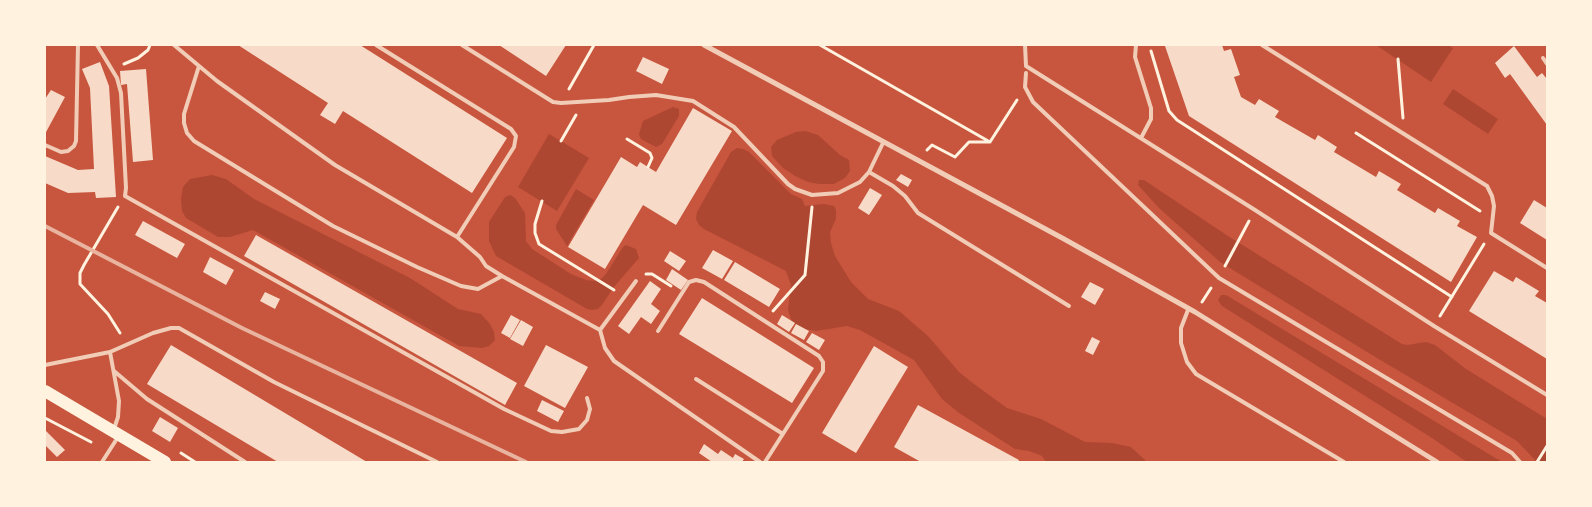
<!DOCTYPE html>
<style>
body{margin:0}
#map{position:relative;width:1592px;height:507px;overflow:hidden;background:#c8553d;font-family:"IBM Plex Sans",sans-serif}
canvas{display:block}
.frame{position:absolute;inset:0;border:46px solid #fff3e0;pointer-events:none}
</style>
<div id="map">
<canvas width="1592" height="507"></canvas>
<div class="frame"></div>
</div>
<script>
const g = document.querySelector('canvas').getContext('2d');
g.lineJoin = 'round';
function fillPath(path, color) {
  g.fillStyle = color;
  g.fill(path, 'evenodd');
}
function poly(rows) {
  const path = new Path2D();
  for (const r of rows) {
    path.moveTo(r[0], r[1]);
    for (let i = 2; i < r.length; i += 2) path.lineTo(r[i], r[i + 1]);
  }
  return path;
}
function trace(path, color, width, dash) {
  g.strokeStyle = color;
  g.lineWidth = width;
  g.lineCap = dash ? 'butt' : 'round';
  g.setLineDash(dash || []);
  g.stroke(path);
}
fillPath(poly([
 [1376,45,1448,45,1453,48,1431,82],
 [1453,89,1498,119,1488,134,1443,104],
 [673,107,679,109,679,116,662,144,656,147,641,139,639,134,643,121],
 [805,131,818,135,840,155,849,160,850,171,845,178,834,184,819,184,808,182,795,176,783,168,772,156,771,147,777,140,796,132],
 [549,134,589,158,557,211,518,187],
 [737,148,743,149,749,152,791,194,802,199,805,206,824,204,834,206,836,210,836,219,830,232,831,243,835,256,851,282,868,299,899,311,928,336,959,372,974,384,1007,408,1041,419,1085,442,1112,443,1131,447,1147,462,1046,462,1042,456,1029,451,1015,449,959,413,942,399,914,360,860,330,847,326,816,331,804,329,792,322,788,310,791,285,786,271,704,229,699,225,696,219,697,212,731,152],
 [212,175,226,179,254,199,410,278,458,309,481,314,490,324,494,332,495,340,489,346,482,348,459,346,253,230,230,237,218,237,186,218,182,211,181,199,183,187,190,179],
 [1139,180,1144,180,1228,236,1402,344,1407,345,1426,342,1435,345,1466,369,1547,419,1547,462,1537,462,1517,441,1372,355,1220,262,1160,209,1138,185],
 [576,189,594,200,567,246,556,229,556,225],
 [510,195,515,198,525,213,526,241,532,249,571,274,586,280,594,281,601,279,606,274,623,247,626,245,636,249,639,258,613,288,602,305,598,309,592,310,587,309,496,256,489,241,489,222,505,197],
 [1221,295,1226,295,1502,462,1467,462,1432,438,1222,306,1218,300]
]), '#ae4732');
fillPath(poly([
 [238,45,360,45,507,138,472,193,343,111,335,124,320,115,328,103],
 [499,45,566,45,546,76],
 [1168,45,1222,45,1224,51,1231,49,1240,75,1234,77,1241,97,1255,105,1259,99,1279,111,1275,117,1315,140,1318,135,1337,147,1334,152,1376,177,1379,171,1401,184,1397,190,1435,213,1438,208,1460,221,1457,226,1477,237,1451,282,1189,116,1165,46],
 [1514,46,1537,77,1542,73,1547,79,1547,125,1510,74,1505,78,1495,63],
 [643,57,669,69,662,84,636,71],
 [100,62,109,86,116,197,96,198,95,192,68,193,45,183,45,156,78,170,94,169,90,88,82,69],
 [146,69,153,160,133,162,127,84,121,85,120,71],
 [51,90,65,97,45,134,45,99],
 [693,108,732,131,676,225,643,205,605,269,568,247,621,157,637,167,640,162,656,172],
 [901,174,912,180,908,187,896,180],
 [870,188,882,195,869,215,858,208],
 [1534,200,1547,208,1547,240,1520,223],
 [143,221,185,244,177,258,135,235],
 [256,235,517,383,505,405,244,256],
 [713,250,733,261,722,279,702,268],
 [670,251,686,261,679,271,664,261],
 [210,257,234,270,226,285,203,272],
 [735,262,780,289,769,307,724,280],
 [672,269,688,280,681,290,666,280],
 [1494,271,1513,282,1516,277,1539,291,1535,296,1547,303,1547,359,1469,311],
 [650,281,661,289,651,304,660,311,651,324,641,317,629,334,618,326],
 [1090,282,1104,289,1095,305,1081,297],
 [265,292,280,299,275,309,260,301],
 [702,298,814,368,792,403,679,334],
 [511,315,520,320,510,338,501,333],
 [782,315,795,323,789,332,777,324],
 [521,320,533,327,523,346,510,339],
 [796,324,809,331,804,340,791,333],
 [812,333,825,340,819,350,806,342],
 [1092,337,1100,341,1093,355,1085,351],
 [171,345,367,462,278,462,147,384],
 [546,345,588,367,565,408,524,386],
 [874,346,908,367,856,453,822,433],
 [542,400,564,411,558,422,537,411],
 [918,405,1019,460,1018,462,921,462,894,447],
 [160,417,178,428,170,442,152,431],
 [45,430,65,450,57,457,45,445],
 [704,444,718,454,721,450,733,458,735,454,744,459,742,462,712,462,699,453]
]), '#f7dbc8');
trace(poly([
 [820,45,990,142],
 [1151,51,1169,111,1177,120,1452,297],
 [1398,59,1403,118],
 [124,64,138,58,148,50,150,45],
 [569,89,594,45],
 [1356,133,1480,211],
 [627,139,650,153,652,158,648,167],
 [561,141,576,115],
 [990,142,1017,100],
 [927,150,932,145,955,157,969,142,990,142],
 [542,201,535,224,535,233,539,244,614,290],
 [118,207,84,265,80,273,80,284,108,314,120,333],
 [1225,266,1249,221],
 [646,274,652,274,671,286],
 [1202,302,1211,288],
 [773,311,805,275,812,207],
 [1440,316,1484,244],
 [45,418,91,442],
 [181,453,195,462],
 [1537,462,1547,446]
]), '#fff3e0', 3);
trace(poly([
 [97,45,117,78,121,93,126,188,125,196,504,409,551,431,562,432,579,429,587,420,590,409,587,398],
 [174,45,217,81,335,165,457,237,480,257,486,266,502,276,600,330],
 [376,45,503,124,511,129,516,136,514,147,457,237],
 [462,45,553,102,561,103,609,100,629,97,656,95,693,101,734,127,788,184,795,189,812,195,838,193,860,182,869,172,883,143],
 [1025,45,1026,66,1255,210,1434,326,1547,395],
 [1136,45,1135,57,1151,108,1151,119,1141,138],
 [1262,45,1487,186,1492,196,1494,206,1491,233,1547,268],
 [1543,58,1547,64],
 [199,66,184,114,184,123,187,133,194,141,333,226,417,267,461,286,478,289,502,276],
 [1026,73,1025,87,1033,102,1219,278,1512,453,1520,462],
 [45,145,61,152,68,151,74,146,76,141,78,45],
 [869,172,893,186,905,196,918,213,1069,306],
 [636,281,600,330,605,348,614,361,760,462],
 [1188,310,1181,328,1181,343,1187,362,1196,374,1344,462],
 [658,331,689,282,696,280,704,282,819,356,823,362,823,371,765,462],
 [110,352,119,401,118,417,114,429],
 [45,365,110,352,153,333,171,328,179,328,274,382,437,462],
 [114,371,147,399,245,462],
 [696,379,783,434],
 [102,462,118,437]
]), '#f1ccb7', 4);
trace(poly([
 [704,45,1064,239,1195,312,1437,462]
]), '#f1ccb7', 5);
trace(poly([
 [45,391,165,462]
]), '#fff3e0', 12);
trace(poly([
 [45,226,242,328,526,462]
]), '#e9b49f', 4);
</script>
